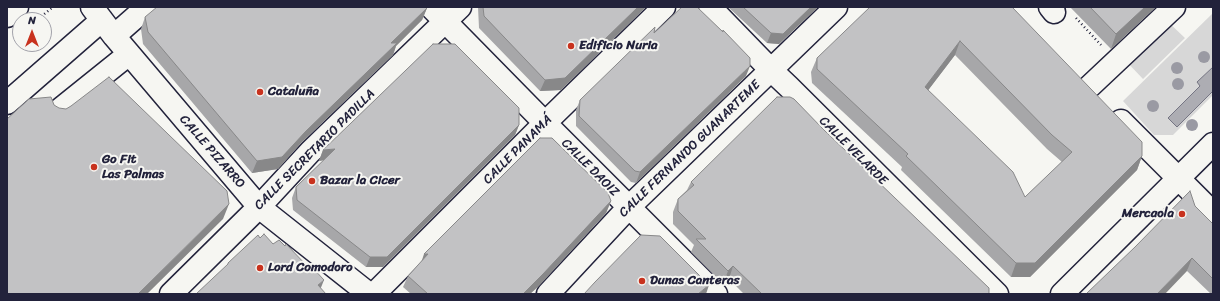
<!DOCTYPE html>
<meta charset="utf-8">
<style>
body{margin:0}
#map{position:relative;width:1220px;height:301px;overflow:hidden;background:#f6f6f2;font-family:Sriracha,sans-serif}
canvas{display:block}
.frame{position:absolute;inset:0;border:8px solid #22223b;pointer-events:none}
.north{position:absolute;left:12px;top:12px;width:40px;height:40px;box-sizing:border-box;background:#f6f6f2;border:1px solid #a1a1a9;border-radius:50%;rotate:0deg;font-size:11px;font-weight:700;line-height:16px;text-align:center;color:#22223b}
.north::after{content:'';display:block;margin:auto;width:14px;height:18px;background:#c8321e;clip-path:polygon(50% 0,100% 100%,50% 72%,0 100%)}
</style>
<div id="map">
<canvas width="1220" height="301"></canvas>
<div class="frame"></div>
<div class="north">N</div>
</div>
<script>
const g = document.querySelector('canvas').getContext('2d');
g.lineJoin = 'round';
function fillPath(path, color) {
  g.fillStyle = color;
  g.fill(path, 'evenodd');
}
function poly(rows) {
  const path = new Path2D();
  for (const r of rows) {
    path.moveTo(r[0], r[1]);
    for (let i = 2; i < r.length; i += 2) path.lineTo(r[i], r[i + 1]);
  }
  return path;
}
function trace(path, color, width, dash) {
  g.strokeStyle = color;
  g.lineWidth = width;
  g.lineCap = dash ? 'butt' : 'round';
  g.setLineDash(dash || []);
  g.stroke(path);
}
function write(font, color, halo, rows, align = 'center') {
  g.font = font + ' Sriracha,sans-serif';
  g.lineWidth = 4;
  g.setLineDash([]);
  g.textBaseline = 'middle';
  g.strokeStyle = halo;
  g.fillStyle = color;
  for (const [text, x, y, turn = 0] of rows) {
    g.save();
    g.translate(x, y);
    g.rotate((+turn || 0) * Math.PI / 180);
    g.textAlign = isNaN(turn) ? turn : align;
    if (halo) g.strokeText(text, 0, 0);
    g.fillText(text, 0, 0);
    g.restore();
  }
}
fillPath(poly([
 [1213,13,1213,95,1173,135,1154,135,1123,101],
 [1165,19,1185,38,1143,79,1124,59]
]), '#d7d7d7');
const water = poly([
 [1213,67,1213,91,1177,127,1168,118,1200,86,1197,82,1213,67]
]);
fillPath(water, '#adadb3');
trace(water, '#757583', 1);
const minor = poly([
 [92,7,114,36,259,207,369,294],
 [431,7,545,123,716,294],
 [710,7,771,70,789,87,997,294],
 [1050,7,1054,12],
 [7,16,17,7],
 [114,36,147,7],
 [1089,87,1174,7],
 [7,103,102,20],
 [58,111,129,54],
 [1121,121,1213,213],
 [171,294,259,207,310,152,460,7],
 [374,294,545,123,664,7],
 [548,294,629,207,836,7],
 [1062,294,1213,144]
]);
trace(minor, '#22223b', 25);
trace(poly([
 [1076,18,1101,45],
 [38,19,53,7]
]), '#22223b', 2.5, [1, 3]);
trace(minor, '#f6f6f2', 22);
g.fillStyle = '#9a9aa3';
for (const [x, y] of [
 [1204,57],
 [1177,68],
 [1178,84],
 [1153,106],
 [1192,125]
]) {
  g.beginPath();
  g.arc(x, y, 6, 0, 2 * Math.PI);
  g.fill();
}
fillPath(poly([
 [478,7,646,7,561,90,540,91,479,28],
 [728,7,818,7,779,44,767,43],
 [1012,7,1142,156,1137,170,1030,277,1011,277,901,170,902,167,812,83,811,72,817,58],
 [955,55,1047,149,1062,162,1025,197,928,90],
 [1070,7,1156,7,1111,49],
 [427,8,422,20,396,46,393,55,301,143,278,169,252,173,143,44,141,29,145,17],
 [723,30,746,76,636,183,631,182,576,126,576,110,580,100,654,33,722,31],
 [519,125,515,135,383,267,366,267,293,210,292,198,296,187,324,160,319,161,323,150],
 [824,130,989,294,744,294,729,279,723,284,691,252,694,245,673,224,673,212,678,199,687,190,691,182],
 [611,201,606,213,530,294,411,294,403,287,408,276],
 [1195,206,1213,224,1213,294,1211,294,1187,271]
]), '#a7a7a9');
fillPath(poly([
 [638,7,646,7,561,90,540,91,545,80],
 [811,7,818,7,779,44,767,43,771,33],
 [1145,7,1156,7,1111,49,1116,34],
 [427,8,422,20,396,46,393,55,301,143,278,169,252,173,257,161,306,131,391,43],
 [960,41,955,55,920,101,925,87],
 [750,66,746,76,636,183,640,172],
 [519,125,515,135,383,267,366,267,370,257],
 [335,149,331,159,319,161,323,150],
 [1142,156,1137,170,1030,277,1011,277,1016,263],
 [611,201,606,213,539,286,530,294,523,294],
 [229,204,223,219,147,294,138,294],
 [424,254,428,254,420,266],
 [1192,258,1187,271,1165,294,1157,294],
 [733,266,729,279,723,284,728,271],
 [324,280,320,290,318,285],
 [709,285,706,294,698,294]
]), '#888889');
const building = poly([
 [157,7,426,7,427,8,391,43,397,43,306,131,282,157,257,161,148,32,145,17,157,7],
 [483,7,638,7,565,78,545,80,484,16,483,7],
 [682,7,697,7,723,32,723,30,750,58,750,66,640,172,635,171,579,116,580,100,655,27,654,33,682,7],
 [743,7,811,7,783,34,771,33,743,7],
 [870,7,1012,7,1142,142,1142,156,1035,263,1016,263,906,156,908,154,817,69,817,58,870,7],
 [960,41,1052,135,1072,152,1025,197,1013,172,925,87,960,41],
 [1090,7,1145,7,1116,34,1090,7],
 [433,44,455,44,519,108,519,125,387,257,370,257,297,200,296,187,335,149,323,150,433,44],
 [109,77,227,191,229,204,138,294,7,294,7,119,29,99,51,97,54,105,59,108,66,109,71,106,109,77],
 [777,97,790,97,794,99,824,130,989,288,989,294,762,294,733,266,728,271,696,239,706,239,678,211,678,199,694,185,691,182,777,97],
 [540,138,552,138,608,193,611,201,543,274,523,294,428,294,408,276,428,254,424,254,540,138],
 [1190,191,1195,206,1213,224,1213,279,1192,258,1157,294,1086,294,1135,247,1190,191],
 [264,234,273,244,279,240,285,246,286,244,309,268,311,266,324,280,318,285,326,294,196,294,228,264,228,263,258,235,260,238,264,234],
 [641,235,660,236,709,285,698,294,584,294,595,282,641,235]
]);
fillPath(building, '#c2c2c4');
trace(building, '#888889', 1);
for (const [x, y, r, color] of [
 [571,46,4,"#c8321e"],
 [260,92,4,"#c8321e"],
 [94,167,4,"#c8321e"],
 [312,181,4,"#c8321e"],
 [1182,214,4,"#c8321e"],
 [260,268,4,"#c8321e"],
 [642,281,4,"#c8321e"]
]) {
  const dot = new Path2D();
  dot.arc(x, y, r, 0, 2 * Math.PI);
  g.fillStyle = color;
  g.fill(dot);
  trace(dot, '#f6f6f2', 1.5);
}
write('bold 13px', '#22223b', '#f6f6f2', [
 ["Edificio Nuria",579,46],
 ["Cataluña",268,92],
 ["Go Fit",102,160],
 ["Las Palmas",102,175],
 ["Bazar la Cicer",320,181],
 ["Mercaola",1174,214,"right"],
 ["Lord Comodoro",268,268],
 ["Dunas Canteras",650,281]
], 'left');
write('13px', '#22223b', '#f6f6f2', [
 ["CALLE FERNANDO GUANARTEME",690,149,-44],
 ["CALLE SECRETARIO PADILLA",315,150,-45],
 ["CALLE PANAMÁ",518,150,-45],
 ["CALLE VELARDE",853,151,45],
 ["CALLE PIZARRO",212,152,49],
 ["CALLE DAOIZ",590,168,45]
]);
</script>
